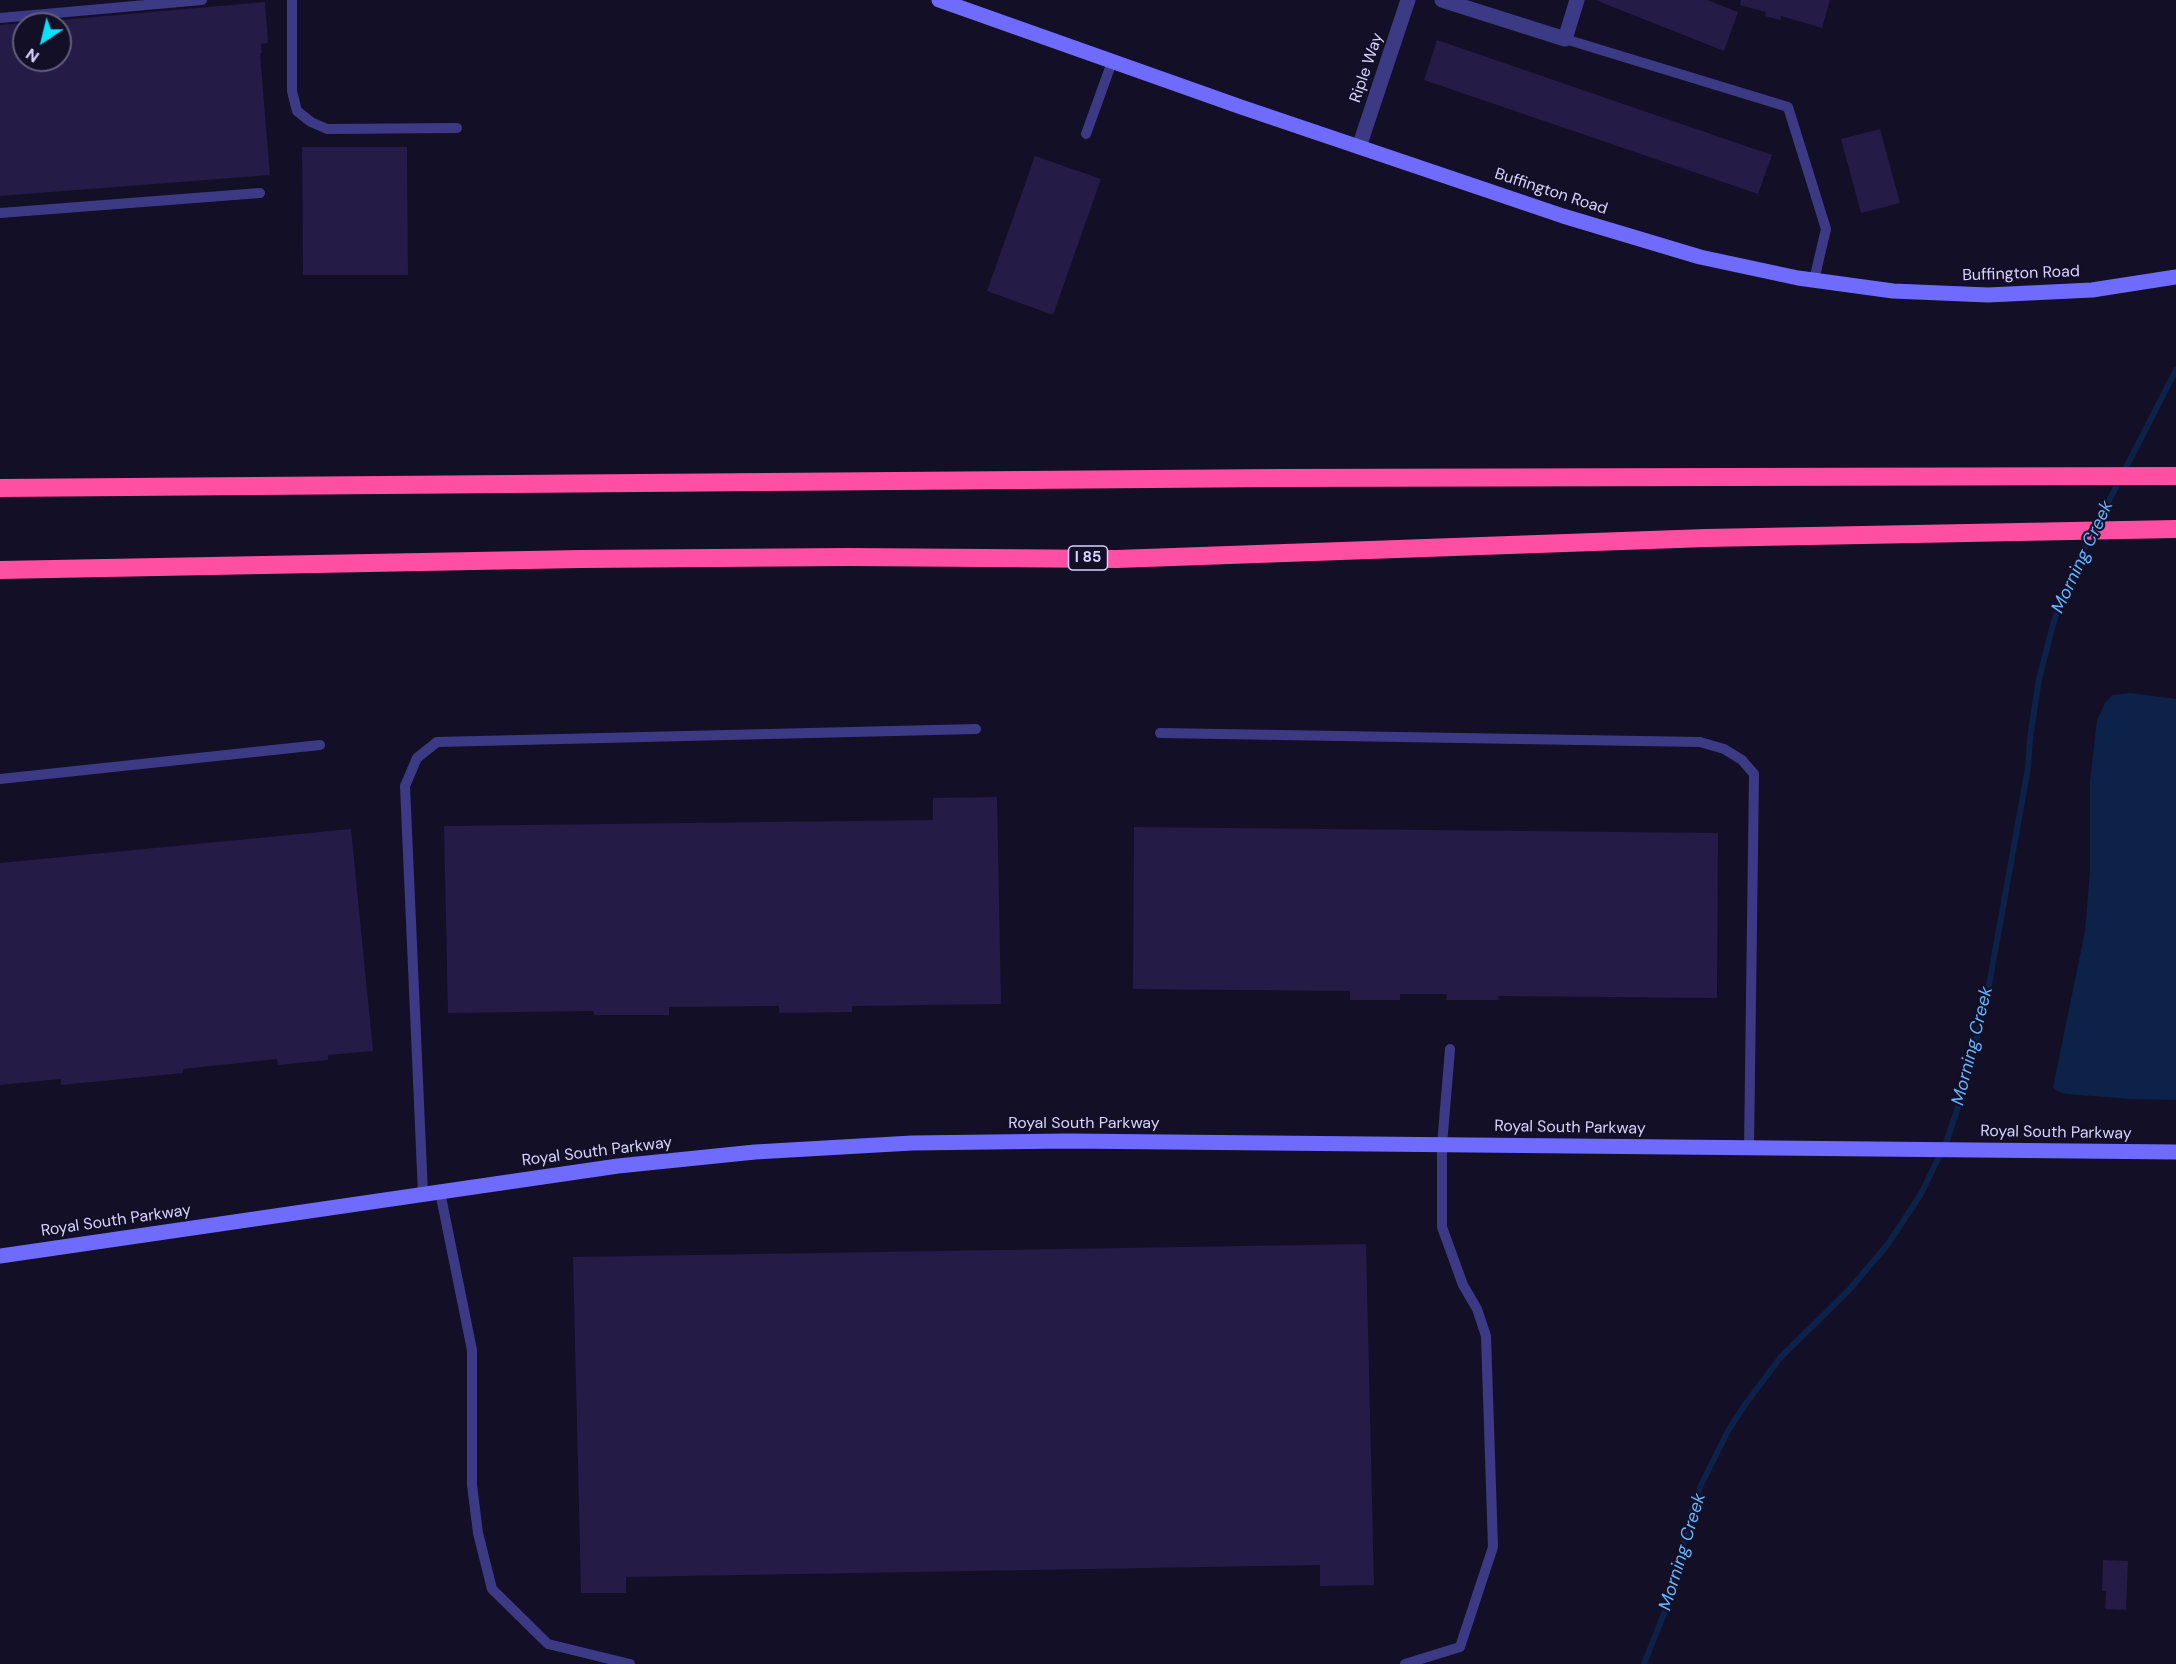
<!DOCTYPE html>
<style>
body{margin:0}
#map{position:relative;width:2176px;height:1664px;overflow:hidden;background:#130f26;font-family:"DM Sans",sans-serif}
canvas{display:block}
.north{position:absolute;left:12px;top:12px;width:60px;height:60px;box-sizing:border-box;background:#130f26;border:2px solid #625e7d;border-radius:50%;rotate:215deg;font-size:16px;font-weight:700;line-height:24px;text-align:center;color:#d9d4ff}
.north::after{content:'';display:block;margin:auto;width:21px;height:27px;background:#00e5ff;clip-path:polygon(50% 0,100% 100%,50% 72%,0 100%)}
</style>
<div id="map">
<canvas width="2176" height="1664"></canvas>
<div class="north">N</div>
</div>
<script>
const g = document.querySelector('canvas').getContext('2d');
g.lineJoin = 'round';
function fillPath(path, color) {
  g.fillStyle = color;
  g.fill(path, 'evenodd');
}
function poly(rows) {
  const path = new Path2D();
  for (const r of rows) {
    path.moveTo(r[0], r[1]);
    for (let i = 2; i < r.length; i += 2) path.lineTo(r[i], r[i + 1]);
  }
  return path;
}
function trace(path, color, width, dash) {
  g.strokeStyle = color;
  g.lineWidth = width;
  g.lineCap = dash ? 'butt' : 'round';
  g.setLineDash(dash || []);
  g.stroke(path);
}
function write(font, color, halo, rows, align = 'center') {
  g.font = font + ' "DM Sans",sans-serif';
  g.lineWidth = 4.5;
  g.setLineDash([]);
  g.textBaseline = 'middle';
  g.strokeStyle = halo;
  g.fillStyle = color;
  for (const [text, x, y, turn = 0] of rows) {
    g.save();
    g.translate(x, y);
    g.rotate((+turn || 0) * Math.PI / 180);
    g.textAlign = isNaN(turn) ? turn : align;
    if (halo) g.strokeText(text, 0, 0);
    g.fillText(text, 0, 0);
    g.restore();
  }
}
fillPath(poly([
 [2131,693,2176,699,2176,1100,2131,1099,2066,1094,2057,1091,2053,1087,2085,931,2090,871,2090,781,2097,720,2105,703,2112,695]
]), '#0c2248');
trace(poly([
 [1644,1664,1669,1601,1691,1513,1701,1485,1728,1431,1744,1406,1780,1358,1849,1290,1888,1244,1921,1194,1947,1140,1966,1083,1987,996,2028,768,2030,738,2039,679,2054,621,2076,565,2176,370]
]), '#0c2248', 6);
fillPath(poly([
 [1595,0,1707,0,1738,12,1724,51],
 [1741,0,1830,0,1822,28,1781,16,1780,20,1765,16,1766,12,1740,5],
 [265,2,268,43,261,44,262,53,260,53,270,175,0,196,0,25,24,23,24,60,60,60,60,20],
 [1437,40,1772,155,1758,194,1424,80],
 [1880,129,1900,203,1861,213,1841,139],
 [302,147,407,147,408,275,303,275],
 [1035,156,1101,179,1053,315,987,291],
 [997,797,1001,1004,852,1006,852,1012,779,1013,779,1006,669,1007,669,1015,594,1015,594,1011,448,1013,444,826,933,820,933,798],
 [1134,827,1718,833,1717,998,1498,996,1499,1000,1446,1000,1447,994,1400,994,1400,1000,1350,1000,1350,991,1133,989],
 [351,829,373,1051,328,1055,328,1060,278,1065,277,1059,183,1069,183,1073,61,1085,61,1079,0,1085,0,863],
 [1366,1244,1374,1585,1320,1586,1320,1565,626,1577,626,1593,581,1593,573,1257],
 [2103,1560,2128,1561,2126,1610,2105,1609,2106,1591,2102,1591]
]), '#241b47');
trace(poly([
 [292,0,292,91,297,111,311,122,327,129,457,128],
 [0,18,202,0],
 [1565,39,1788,107,1826,229,1814,280],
 [1086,134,1112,62],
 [0,213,260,193],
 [1160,733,1700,742,1724,749,1742,760,1754,774,1749,1148],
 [0,779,320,745],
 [440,1192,472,1350,472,1485,478,1533,492,1589,548,1644,630,1664],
 [423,1194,405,786,417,758,437,742,976,729],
 [1405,1664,1460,1647,1493,1547,1486,1336,1477,1309,1463,1285,1442,1227,1442,1145,1450,1049]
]), '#3d3a85', 10);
trace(poly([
 [1442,0,1565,39,1577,0],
 [1359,147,1408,0]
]), '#3d3a85', 15);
trace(poly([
 [939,0,1241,107,1563,216,1700,257,1798,278,1893,291,1988,295,2092,290,2176,277],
 [0,1256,618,1166,755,1152,912,1143,1068,1141,2176,1152]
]), '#6f6bff', 15);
trace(poly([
 [0,488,1280,478,2176,476],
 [0,570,580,559,849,557,1117,559,1706,538,2176,529]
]), '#ff4fa3', 18);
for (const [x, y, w] of [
 [1088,558,39]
]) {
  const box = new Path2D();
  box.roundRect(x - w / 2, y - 12, w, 24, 4.5);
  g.fillStyle = '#130f26';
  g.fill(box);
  trace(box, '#d9d4ff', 1.5);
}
write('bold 15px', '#d9d4ff', null, [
 ["I 85",1088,558]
]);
write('16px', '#d9d4ff', '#130f26', [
 ["Riple Way",1367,68,-71],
 ["Buffington Road",1551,192,18],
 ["Buffington Road",2021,274,-2],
 ["Royal South Parkway",1084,1124],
 ["Royal South Parkway",1570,1128,1],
 ["Royal South Parkway",2056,1133,1],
 ["Royal South Parkway",597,1152,-7],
 ["Royal South Parkway",116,1221,-8]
]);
write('italic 18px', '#62b6ff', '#130f26', [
 ["Morning Creek",2083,557,-65],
 ["Morning Creek",1973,1046,-76],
 ["Morning Creek",1683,1552,-73]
]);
</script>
